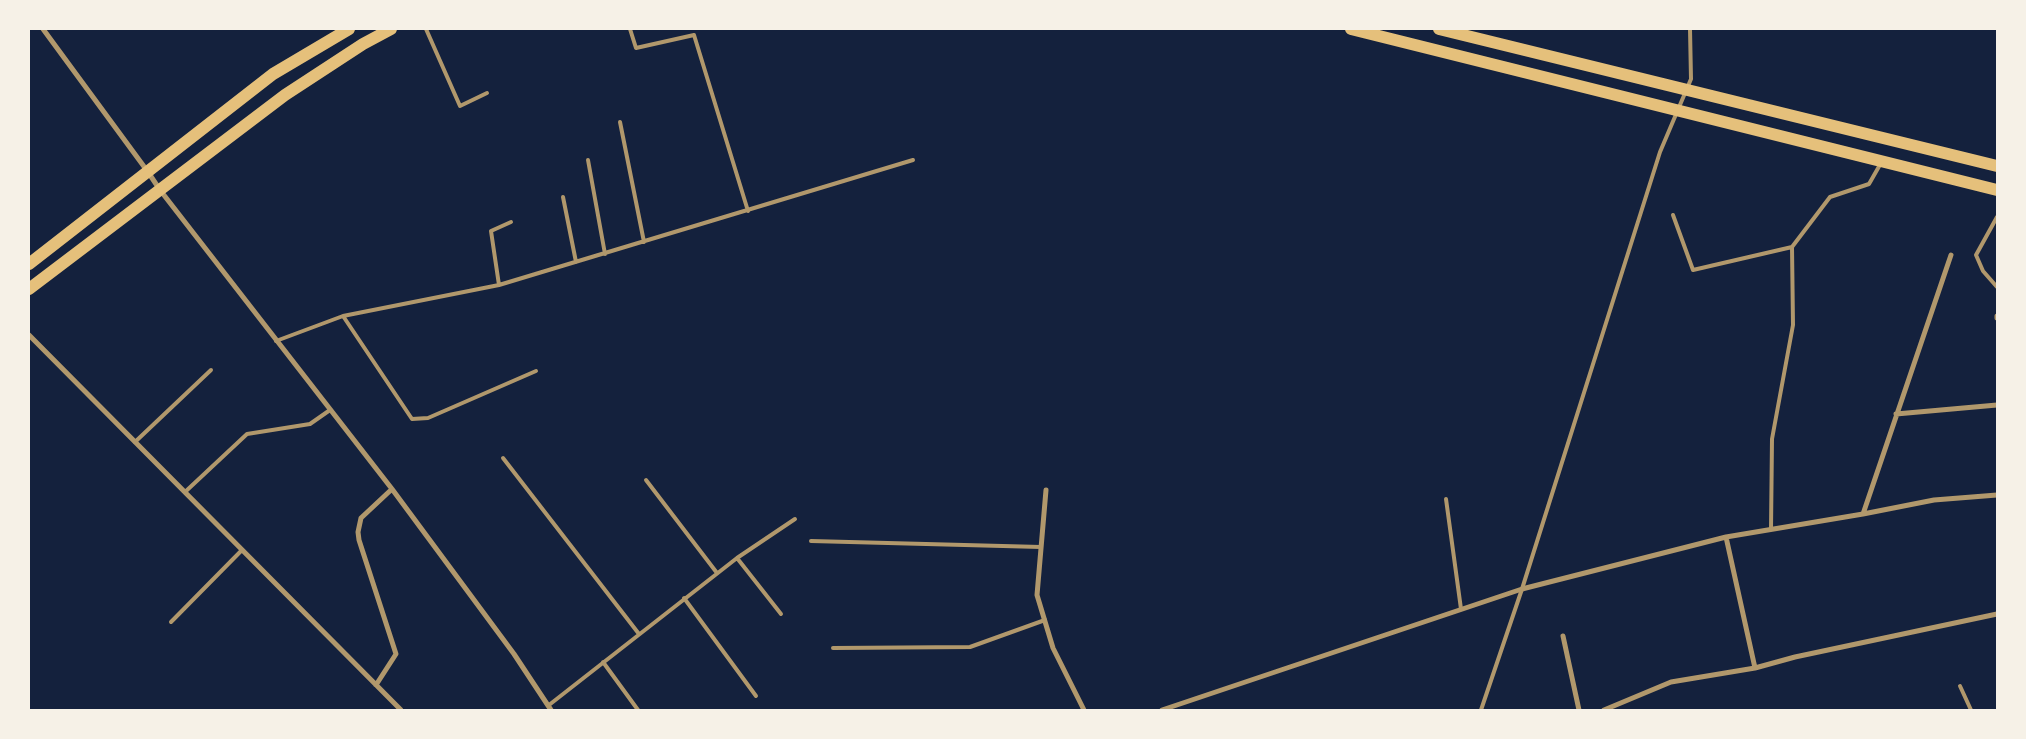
<!DOCTYPE html>
<style>
body{margin:0}
#map{position:relative;width:2026px;height:739px;overflow:hidden;background:#14213d;font-family:Montserrat,sans-serif}
canvas{display:block}
.frame{position:absolute;inset:0;border:30px solid #f6f1e7;pointer-events:none}
</style>
<div id="map">
<canvas width="2026" height="739"></canvas>
<div class="frame"></div>
</div>
<script>
const g = document.querySelector('canvas').getContext('2d');
g.lineJoin = 'round';
function poly(rows) {
  const path = new Path2D();
  for (const r of rows) {
    path.moveTo(r[0], r[1]);
    for (let i = 2; i < r.length; i += 2) path.lineTo(r[i], r[i + 1]);
  }
  return path;
}
function trace(path, color, width, dash) {
  g.strokeStyle = color;
  g.lineWidth = width;
  g.lineCap = dash ? 'butt' : 'round';
  g.setLineDash(dash || []);
  g.stroke(path);
}
trace(poly([
 [426,29,460,106,487,93],
 [630,29,636,48,694,35,748,211],
 [620,122,644,242],
 [588,160,605,254],
 [563,197,576,262],
 [1673,215,1693,270,1792,247,1793,325,1772,439,1771,529],
 [1997,217,1976,255,1983,271,1997,287],
 [1792,247,1830,197,1869,184,1881,163],
 [499,285,491,231,511,222],
 [343,316,412,419,428,418,536,371],
 [276,341,343,316,499,285,913,160],
 [135,442,211,370],
 [503,458,639,634],
 [646,480,717,573],
 [185,492,247,434,310,424,330,410],
 [1446,499,1461,609],
 [811,541,1041,547],
 [737,558,781,614],
 [684,598,756,696],
 [171,622,242,550],
 [833,648,970,647,1045,620],
 [603,662,638,710],
 [1960,686,1971,710],
 [549,705,737,558,795,519],
 [1481,710,1522,589,1660,152,1691,79,1690,29]
]), '#b1986c', 4);
trace(poly([
 [43,29,148,172,160,190,392,489,514,654,551,710],
 [1997,316,1997,318],
 [29,335,401,710],
 [1896,414,1997,405],
 [1046,490,1037,595,1053,648,1084,710],
 [1863,514,1951,255],
 [1726,537,1755,668],
 [1563,636,1579,710],
 [376,685,396,654,359,540,358,532,361,518,392,489],
 [1162,710,1522,589,1726,537,1863,514,1934,500,1997,495],
 [1604,710,1671,682,1755,668,1795,657,1997,614]
]), '#b1986c', 5);
trace(poly([
 [1351,29,1997,190],
 [1439,29,1997,166],
 [29,264,273,74,349,29],
 [29,289,285,95,363,44,391,29]
]), '#e5c07b', 12);
</script>
